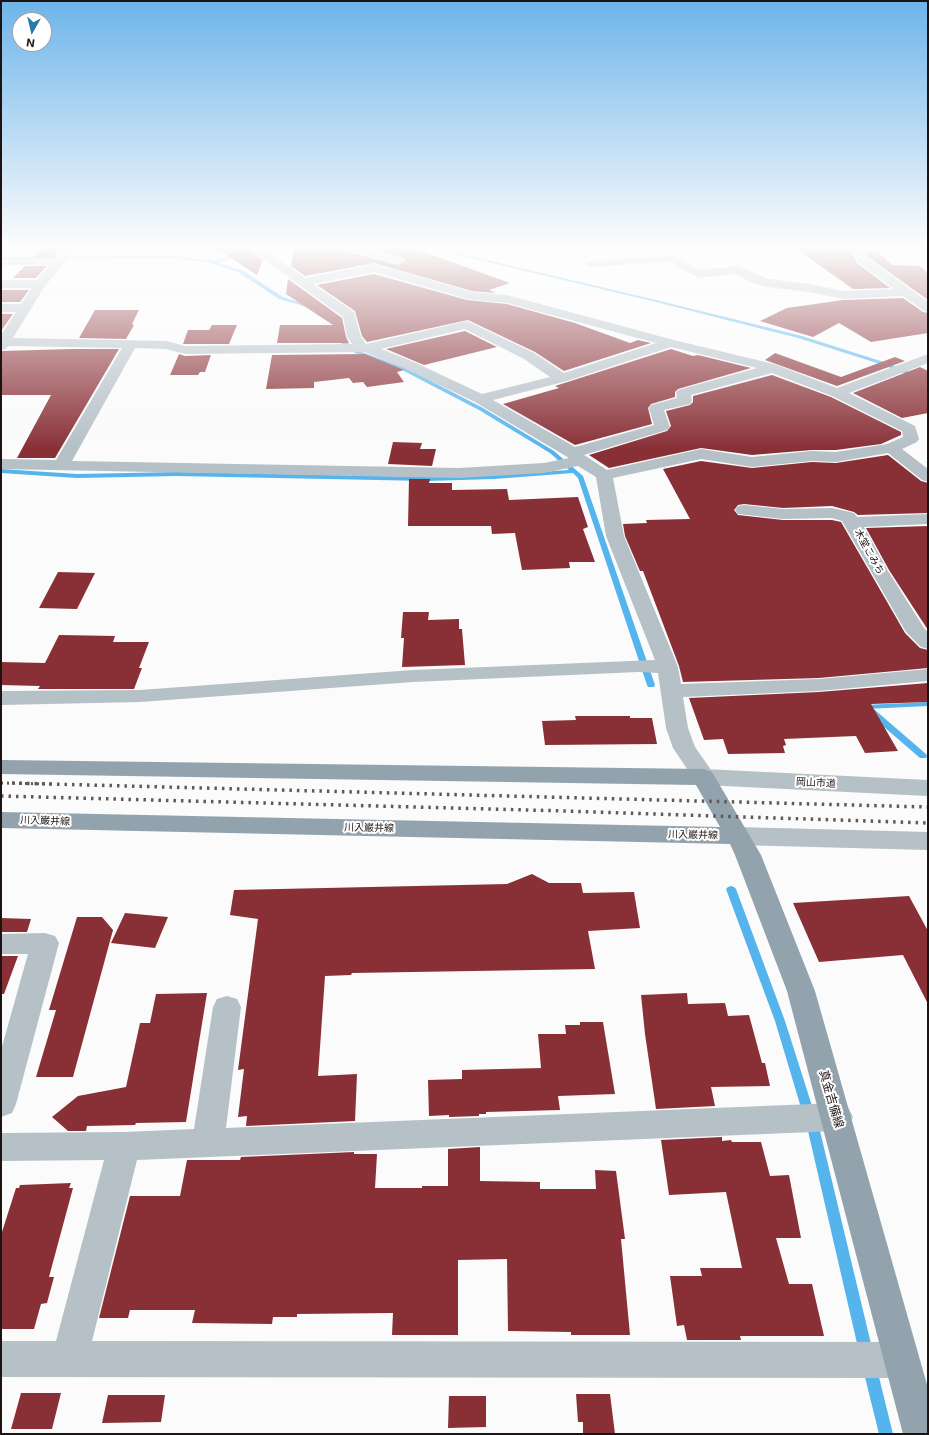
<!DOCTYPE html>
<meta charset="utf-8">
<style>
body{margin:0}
#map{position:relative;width:929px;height:1435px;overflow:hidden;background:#fbfbfb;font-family:Inter,sans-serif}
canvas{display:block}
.frame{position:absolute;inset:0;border:2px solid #1e1313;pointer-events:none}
.north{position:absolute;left:12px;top:12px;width:40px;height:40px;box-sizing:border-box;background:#fff;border:1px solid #a5a1a1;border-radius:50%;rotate:188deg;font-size:11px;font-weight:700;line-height:16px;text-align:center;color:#1e1313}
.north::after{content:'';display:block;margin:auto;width:14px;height:18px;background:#267bab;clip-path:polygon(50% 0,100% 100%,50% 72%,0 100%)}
</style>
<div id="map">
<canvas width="929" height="1435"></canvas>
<div class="frame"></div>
<div class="north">N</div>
</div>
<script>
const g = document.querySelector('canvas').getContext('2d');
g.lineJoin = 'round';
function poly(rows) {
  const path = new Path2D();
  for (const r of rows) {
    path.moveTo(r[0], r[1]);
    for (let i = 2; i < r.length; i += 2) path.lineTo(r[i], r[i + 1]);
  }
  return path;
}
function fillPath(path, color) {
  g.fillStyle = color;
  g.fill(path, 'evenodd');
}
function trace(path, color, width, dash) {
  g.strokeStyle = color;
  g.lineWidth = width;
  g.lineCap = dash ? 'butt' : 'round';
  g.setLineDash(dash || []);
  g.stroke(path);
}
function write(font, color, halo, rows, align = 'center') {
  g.font = font + ' Inter,"Noto Sans JP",sans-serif';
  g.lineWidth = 4;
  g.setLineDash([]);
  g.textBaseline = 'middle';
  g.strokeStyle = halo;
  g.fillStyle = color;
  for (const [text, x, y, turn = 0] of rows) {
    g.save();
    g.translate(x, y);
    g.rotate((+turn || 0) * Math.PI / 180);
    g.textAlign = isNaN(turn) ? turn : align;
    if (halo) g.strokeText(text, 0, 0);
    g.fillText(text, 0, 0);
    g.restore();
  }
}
fillPath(poly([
 [254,248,261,248,218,263,242,270,283,297,314,307,314,309,279,299,238,272,207,262,176,258,1,259,1,257,176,256,214,261,254,248],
 [428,248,436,248,652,299,802,336,887,363,928,379,928,383,883,365,798,338,652,301,428,248],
 [338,334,342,334,342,339,359,351,406,368,483,408,554,451,583,476,655,685,654,687,648,687,647,685,578,478,573,473,494,479,427,481,177,476,77,478,1,473,1,469,77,474,177,472,427,477,494,475,569,470,550,453,479,410,402,370,355,353,338,341,338,334],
 [928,702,928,706,865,709,861,707,865,705,928,702],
 [869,710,875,710,926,754,927,756,926,758,920,758,869,714,868,712,869,710],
 [731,886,734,887,736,889,785,1021,820,1131,873,1352,871,1357,866,1359,861,1357,859,1352,808,1131,775,1021,726,889,728,887,731,886],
 [870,1362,875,1364,877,1369,893,1434,879,1434,863,1369,865,1364,870,1362]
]), '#56b4ed');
fillPath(poly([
 [42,248,58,248,58,251,53,258,33,258],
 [216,248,248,248,263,260,257,275],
 [294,248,343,248,345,251,398,265,405,261,403,258,369,248,413,248,510,283,489,290,496,293,472,291,374,263,305,276,291,266],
 [795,248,850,248,857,263,890,288,853,289],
 [866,251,877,251,892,265,920,266,928,273,928,300,868,257],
 [25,266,47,266,36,278,13,278],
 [374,274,467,300,507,304,575,323,630,343,638,340,651,343,564,371,535,352,468,320,367,342,362,336,355,311,317,285],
 [288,279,342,318,346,337,349,343,277,343,280,325,333,325,286,294],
 [2,290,29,290,20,302,1,302],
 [903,298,923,312,928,313,928,333,871,342,839,323,813,337,760,321,787,308,843,300],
 [95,310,139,310,132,324,134,325,126,339,79,338],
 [1,314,13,314,1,331],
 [212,325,237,325,229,344,183,344,188,330,209,330],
 [465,331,497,347,424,365,386,349],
 [72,349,119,349,55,458,17,458,51,395,1,395,1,351],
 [671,349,693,356,698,355,751,368,678,389,675,392,675,397,651,404,648,408,652,424,575,445,503,404,559,388,555,386],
 [775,353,841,377,895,357,905,361,837,386,765,360],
 [179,354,185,356,211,355,205,372,200,372,198,375,170,375],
 [365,354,404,370,397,372,404,382,367,387,363,382,353,383,349,378,314,382,314,388,266,389,272,355],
 [920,367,928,371,928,413,902,418,853,393],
 [772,375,831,397,901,432,901,435,881,444,836,450,812,450,752,455,701,448,609,468,589,455,667,431,671,426,666,411,690,405,693,402,693,396],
 [393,442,422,443,420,449,436,449,432,466,388,464],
 [888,455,921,481,928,483,928,513,858,515,854,512,832,506,783,508,744,504,738,505,734,510,738,515,783,520,832,520,841,522,905,633,920,648,928,650,928,668,819,678,683,682,679,666,643,571,640,571,625,536,623,524,647,523,646,520,690,519,663,469,701,461,752,468,812,462,836,463],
 [409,479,430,479,429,483,452,483,452,490,507,489,509,500,578,497,588,527,583,529,595,562,569,562,570,568,522,570,515,533,492,534,491,526,408,526],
 [928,526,928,630,889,570,866,528],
 [58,572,95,573,77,609,39,608],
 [403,612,429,612,428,620,459,619,459,629,462,629,465,665,402,667,404,638,401,638],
 [59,635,115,636,113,642,149,642,139,668,142,668,134,689,38,689,40,686,1,685,1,662,45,663],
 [928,683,928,702,871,704,898,751,865,753,856,736,784,739,786,745,783,746,785,753,728,754,723,739,704,740,689,698,819,692],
 [575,716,630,716,630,718,652,718,657,744,545,745,542,721,576,720],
 [532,874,549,883,581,883,583,893,634,892,640,928,588,931,595,969,352,973,351,975,325,976,318,1076,357,1074,355,1121,246,1126,247,1116,238,1117,244,1069,238,1070,258,919,230,915,234,890,507,884],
 [909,896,928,931,928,1004,903,955,819,962,793,903],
 [125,913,168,917,155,948,111,943],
 [77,917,102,917,113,930,73,1077,36,1077,56,1010,49,1010],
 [1,918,31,919,27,932,1,932],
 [1,956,18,956,4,994,1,994],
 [207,993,186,1122,136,1123,135,1125,87,1126,86,1131,68,1131,52,1117,78,1096,126,1087,140,1023,150,1023,156,994],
 [687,993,688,1004,725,1003,728,1016,749,1015,762,1063,765,1063,770,1086,711,1087,715,1106,656,1109,645,1034,641,995],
 [580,1022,603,1022,615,1094,558,1096,560,1110,486,1112,486,1114,479,1114,479,1116,449,1117,449,1115,429,1116,428,1080,462,1079,462,1070,541,1068,538,1034,566,1034,565,1025,580,1025],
 [722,1137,722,1141,731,1140,732,1142,761,1142,770,1176,789,1175,801,1238,776,1238,789,1284,812,1284,824,1336,740,1336,741,1340,687,1340,684,1325,677,1326,670,1276,702,1276,700,1268,742,1268,726,1192,669,1195,661,1140],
 [480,1147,480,1181,540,1182,540,1189,596,1189,595,1170,616,1171,625,1239,621,1239,630,1335,571,1335,571,1332,508,1331,507,1259,458,1260,458,1335,392,1335,393,1313,297,1314,297,1317,273,1317,272,1324,192,1323,195,1310,130,1310,128,1318,99,1318,130,1196,180,1196,187,1160,240,1160,241,1157,354,1152,354,1154,377,1154,375,1188,422,1188,422,1186,448,1186,448,1149],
 [71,1183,69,1188,73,1188,49,1277,54,1277,47,1303,41,1304,34,1329,1,1329,1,1235,16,1188,19,1188,20,1185],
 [21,1393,61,1393,52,1429,11,1429],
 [576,1394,610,1394,615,1434,583,1434,583,1422,578,1422],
 [108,1395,165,1395,161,1422,102,1423],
 [449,1396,486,1396,486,1427,448,1428]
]), '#893037');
fillPath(poly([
 [59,248,71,248,72,254,45,286,13,338,167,341,185,346,352,344,347,337,343,317,249,248,262,248,305,278,374,264,472,292,507,295,674,340,774,364,837,388,928,354,928,363,849,393,915,426,919,439,917,442,902,449,928,469,928,482,922,480,888,453,836,462,812,461,752,467,701,459,613,478,624,536,678,667,681,684,819,679,928,669,928,681,819,691,683,697,688,728,695,747,716,777,712,782,704,785,696,782,673,748,666,728,658,673,638,672,413,682,140,702,1,705,1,691,140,690,413,670,655,660,606,536,596,477,578,466,544,473,459,478,1,469,1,459,56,460,122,348,8,346,6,349,1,350,1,335,16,312,1,312,1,304,21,304,32,288,1,288,1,280,37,280,50,265,1,265,1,259,56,259,60,254,59,248],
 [374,272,467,299,507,303,656,343,564,373,534,353,467,321,366,344,361,337,354,312,313,284,374,272],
 [465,329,524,359,550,377,482,394,414,362,381,349,465,329],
 [671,347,757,368,678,390,676,393,677,398,651,405,649,408,654,425,575,447,493,400,567,381,671,347],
 [135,348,166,349,185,354,365,352,404,368,475,402,569,458,544,463,459,468,72,461,135,348],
 [772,373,832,396,902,431,903,437,887,444,836,452,812,451,752,457,701,449,607,470,584,455,667,430,670,427,664,410,690,404,692,401,691,395,772,373],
 [344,248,363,248,402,259,404,261,398,264,345,250,344,248],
 [851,248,863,248,867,258,928,302,928,312,924,311,903,296,844,299,809,292,768,287,752,283,736,274,698,278,671,262,590,267,584,264,590,261,673,255,700,270,738,266,768,279,809,284,844,291,894,289,858,262,851,248],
 [744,505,783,509,832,508,854,513,857,517,928,514,928,524,864,527,888,571,924,628,928,632,928,649,921,647,906,632,842,521,832,518,783,519,738,514,735,510,738,506,744,505],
 [45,933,55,936,59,943,16,1104,12,1113,1,1117,1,1050,28,954,1,954,1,934,45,933],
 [227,996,237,999,241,1007,226,1128,837,1103,848,1107,853,1117,848,1127,837,1131,137,1160,92,1341,901,1342,914,1347,919,1360,914,1373,901,1378,1,1377,1,1341,56,1341,104,1160,1,1161,1,1133,124,1132,194,1129,213,1007,217,999,227,996]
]), '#b5c0c7');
fillPath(poly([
 [704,769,928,780,928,796,704,785,696,782,692,777,696,772,704,769],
 [737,827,928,832,928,850,737,845,728,842,725,836,728,830,737,827]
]), '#b5c0c7');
fillPath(poly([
 [1,760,704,769,712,772,761,855,815,991,928,1388,928,1434,903,1434,787,991,735,855,730,844,1,828,1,812,720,827,696,785,1,774,1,760]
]), '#93a3ae');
trace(poly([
 [1,783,51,784]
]), '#615959', 3, [2, 4]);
trace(poly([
 [12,783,928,807],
 [1,796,565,811,928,823]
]), '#615959', 3.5, [2.5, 5]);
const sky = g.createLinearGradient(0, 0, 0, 449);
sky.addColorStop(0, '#6db4ea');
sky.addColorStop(0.55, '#fdfdfd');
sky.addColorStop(1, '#fdfdfd00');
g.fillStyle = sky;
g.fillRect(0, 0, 929, 449);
write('10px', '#1e1313', '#fff', [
 ["木堂こみち",869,552,61],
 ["岡山市道",816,783,3],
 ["川入巌井線",45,821,2],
 ["川入巌井線",369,828,1],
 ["川入巌井線",693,835,1]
]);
write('12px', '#1e1313', '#fff', [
 ["真金吉備線",831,1099,74]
]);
</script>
